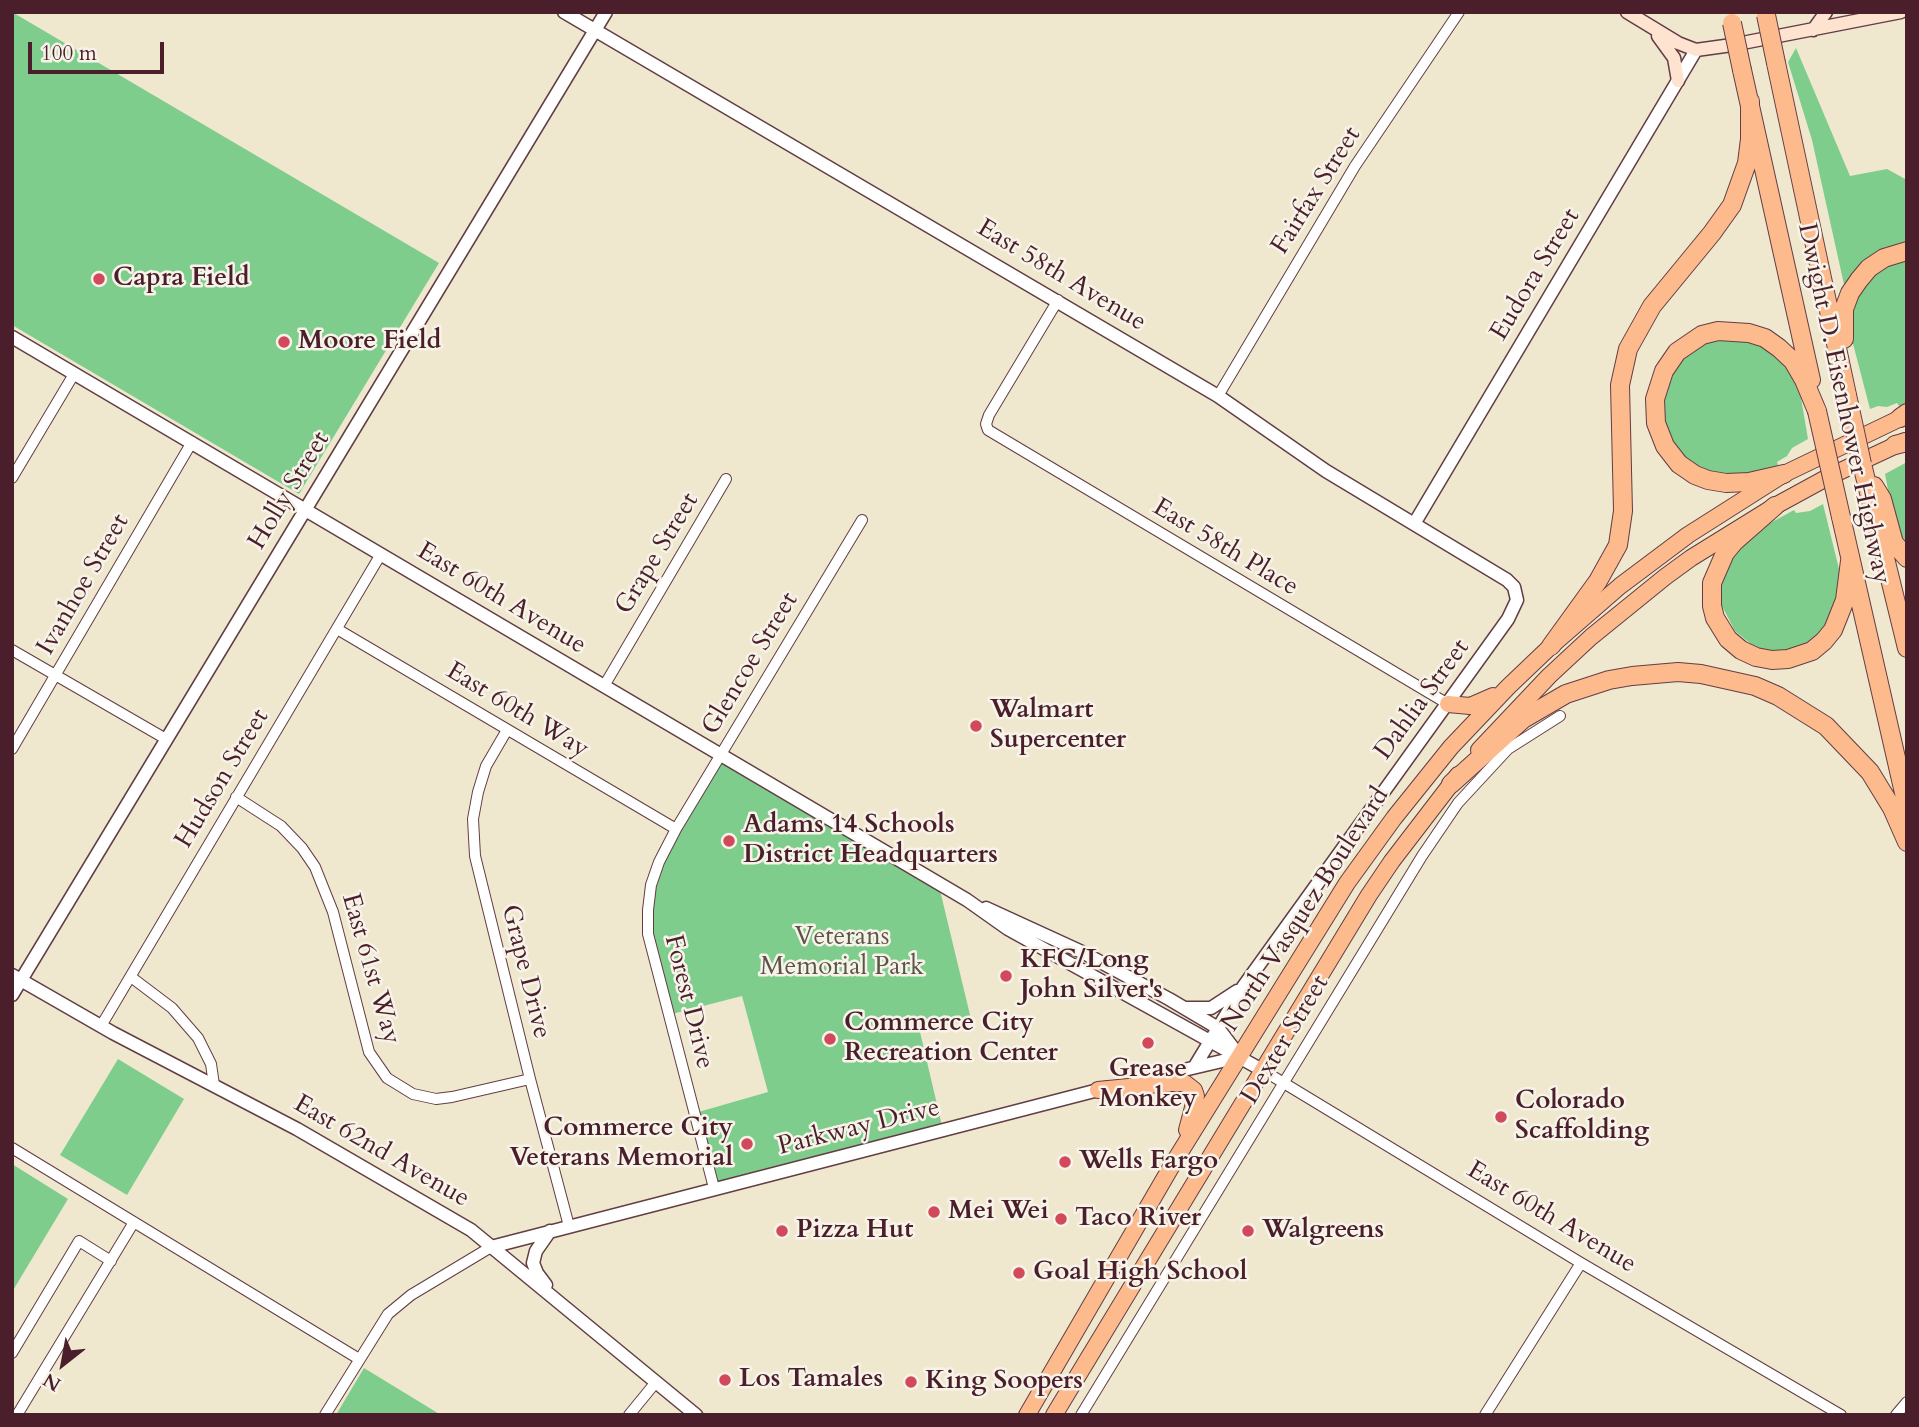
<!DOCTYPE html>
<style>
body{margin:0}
#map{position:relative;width:1919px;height:1427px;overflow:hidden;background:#efe8cf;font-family:Cardo,serif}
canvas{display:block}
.frame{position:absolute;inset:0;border:14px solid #4a1f2b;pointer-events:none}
.north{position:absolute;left:28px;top:1329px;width:70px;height:70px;-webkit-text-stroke:5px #f7f3e8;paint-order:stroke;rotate:211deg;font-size:19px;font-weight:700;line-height:28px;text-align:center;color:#4a1f2b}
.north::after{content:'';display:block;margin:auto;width:24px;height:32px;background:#4a1f2b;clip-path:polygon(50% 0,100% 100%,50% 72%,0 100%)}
.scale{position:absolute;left:28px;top:42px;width:136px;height:32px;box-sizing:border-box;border:4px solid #4a1f2b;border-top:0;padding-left:9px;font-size:21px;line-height:24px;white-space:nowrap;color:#4a1f2b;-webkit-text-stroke:5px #f7f3e8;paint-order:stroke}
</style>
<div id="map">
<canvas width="1919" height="1427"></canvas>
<div class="frame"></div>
<div class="north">N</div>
<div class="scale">100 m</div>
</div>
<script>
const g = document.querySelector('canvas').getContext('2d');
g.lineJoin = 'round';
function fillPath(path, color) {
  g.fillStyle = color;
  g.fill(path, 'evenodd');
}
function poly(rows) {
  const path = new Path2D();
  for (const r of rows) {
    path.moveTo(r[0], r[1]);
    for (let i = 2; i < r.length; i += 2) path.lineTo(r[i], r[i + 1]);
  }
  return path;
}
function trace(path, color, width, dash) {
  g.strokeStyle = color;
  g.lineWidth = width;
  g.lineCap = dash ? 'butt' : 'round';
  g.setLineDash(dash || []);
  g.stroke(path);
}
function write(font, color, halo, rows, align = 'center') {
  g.font = font + ' Cardo,serif';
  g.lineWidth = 5;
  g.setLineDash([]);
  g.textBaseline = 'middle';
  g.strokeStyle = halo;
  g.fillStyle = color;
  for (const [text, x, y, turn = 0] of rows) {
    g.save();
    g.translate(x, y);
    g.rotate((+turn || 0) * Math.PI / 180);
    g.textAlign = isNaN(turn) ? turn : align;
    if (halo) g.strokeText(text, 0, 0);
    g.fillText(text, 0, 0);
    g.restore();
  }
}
fillPath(poly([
 [12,12,439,263,299,494,12,325],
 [1796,48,1850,176,1887,169,1907,180,1907,247,1845,289,1812,140,1788,62],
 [1907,258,1907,403,1899,406,1897,403,1887,407,1878,406,1870,409,1851,336,1851,312,1861,285,1884,265],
 [1741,337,1762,344,1790,369,1800,392,1808,439,1792,448,1787,456,1777,462,1778,465,1768,472,1744,480,1692,468,1665,435,1663,391,1679,360,1700,344,1717,339],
 [1907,462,1907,550,1896,532,1885,474],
 [1823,504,1840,573,1841,588,1827,629,1802,648,1780,652,1761,649,1752,645,1735,631,1722,606,1721,584,1729,562,1740,545,1761,528,1794,510,1796,513,1810,511],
 [721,754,938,882,971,1019,920,1032,943,1130,714,1188,695,1113,768,1092,742,996,668,1015,648,934,651,887],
 [118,1059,184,1099,127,1195,60,1155],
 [12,1164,68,1199,12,1292],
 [364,1368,441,1415,336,1415]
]), '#7ecd8d');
const minor = poly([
 [1058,300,989,415,986,424,988,430,1448,704],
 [1218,396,1355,166,1459,12],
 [12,478,74,374],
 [337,629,676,829],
 [12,650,166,739],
 [604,686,726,479],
 [507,730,486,766,478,792,473,819,475,856,530,1079,569,1226],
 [12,749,192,442],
 [236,797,281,826,302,848,315,867,333,912,369,1052,387,1078,413,1094,436,1099,452,1097,530,1079],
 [131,977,172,1008,198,1038,211,1064,214,1085],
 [101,1026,381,554],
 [1264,1071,1581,1263,1841,1415],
 [12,1148,359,1359],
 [714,1188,648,934,648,910,651,885,659,862,676,829,862,520],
 [12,1353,79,1241,111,1261],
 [17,1415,134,1222],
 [325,1415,388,1314,411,1295,491,1247],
 [629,1415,656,1382],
 [1081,1415,1422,856,1458,803,1508,749,1560,716],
 [1485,1415,1581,1263],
 [1896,1415,1907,1402]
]);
const tertiary = poly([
 [564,12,1218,396,1326,471,1507,580,1514,587,1517,600,1508,619,1243,987,1195,1066],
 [12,337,967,900,1008,929,1264,1071],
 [1414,524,1696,50],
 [986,908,1082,952,1169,999,1218,1028,1237,1053],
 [12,975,113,1033,297,1129,471,1230,696,1415],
 [12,995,606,12],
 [1187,1008,1211,1008,1237,991],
 [1137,1081,1239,1057],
 [491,1247,1106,1088],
 [546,1285,537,1273,533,1263,536,1251,550,1231]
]);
const secondary = poly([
 [1627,12,1678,43,1696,50,1732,45,1901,12],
 [1813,30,1826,12],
 [1658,36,1674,58,1678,81]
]);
const trunk = poly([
 [1448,704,1470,706,1493,696],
 [1479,750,1549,676,1591,637,1665,577,1691,558,1775,506,1830,476,1905,441],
 [1098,1090,1170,1083,1185,1083,1194,1090,1196,1096,1187,1130],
 [1027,1415,1174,1162,1347,883,1394,818,1451,747,1508,687,1551,646,1620,586,1688,535,1784,474,1907,415],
 [1054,1415,1369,895,1392,861,1458,775]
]);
const motorway = poly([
 [1776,63,1847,395],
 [1742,70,1811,380],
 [1844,339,1844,309,1850,293,1859,280,1869,268,1884,258,1907,251],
 [1900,418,1907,413],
 [1895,445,1907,442],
 [1862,464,1907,648],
 [1784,474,1749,482,1726,483,1708,480,1695,475,1679,464,1665,446,1656,423,1655,399,1664,371,1677,352,1702,335,1718,331,1749,333,1765,338,1779,348,1793,361,1804,380,1817,411],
 [1874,486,1882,499,1894,543,1907,558],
 [1775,506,1734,542,1725,553,1712,583,1712,606,1715,618,1728,639,1741,650,1756,657,1772,660,1788,659,1812,651,1824,641,1833,630,1845,600,1850,561],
 [1841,517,1907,806],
 [1551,646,1598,581,1618,545,1623,511,1620,385,1628,349,1652,306,1712,233,1732,205,1747,163,1750,139,1750,101],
 [1451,784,1523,719,1566,694,1609,680,1632,676,1678,672,1701,674,1755,686,1778,696,1826,726,1870,772,1892,808,1907,842]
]);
trace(minor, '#633d44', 12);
trace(tertiary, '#633d44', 15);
trace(secondary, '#633d44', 15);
trace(trunk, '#633d44', 18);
trace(motorway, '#633d44', 20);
trace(minor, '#fff', 10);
trace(tertiary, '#fff', 12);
trace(secondary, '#fee3d1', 12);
trace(trunk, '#fcba8d', 16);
trace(motorway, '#fcba8d', 18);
const motorwayBridge = poly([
 [1766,15,1776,63],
 [1732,23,1742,70],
 [1847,395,1862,464],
 [1817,411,1841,517]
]);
trace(motorwayBridge, '#633d44', 20, []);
trace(motorwayBridge, '#fcba8d', 18);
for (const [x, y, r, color] of [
 [99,279,7,"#d1495b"],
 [284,342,7,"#d1495b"],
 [976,726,7,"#d1495b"],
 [729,841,7,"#d1495b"],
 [1006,976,7,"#d1495b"],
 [830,1039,7,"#d1495b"],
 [1148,1043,7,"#d1495b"],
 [1501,1117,7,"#d1495b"],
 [747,1144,7,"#d1495b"],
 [1065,1162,7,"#d1495b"],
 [934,1212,7,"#d1495b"],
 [1061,1219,7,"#d1495b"],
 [782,1231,7,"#d1495b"],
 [1248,1231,7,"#d1495b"],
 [1019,1273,7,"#d1495b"],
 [725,1380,7,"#d1495b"],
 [911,1382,7,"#d1495b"]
]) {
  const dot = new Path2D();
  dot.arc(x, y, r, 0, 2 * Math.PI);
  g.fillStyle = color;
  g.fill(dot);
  trace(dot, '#f7f3e8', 2.5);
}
write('26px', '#4a1f2b', '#f7f3e8', [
 ["Fairfax Street",1317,191,-58],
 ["Eudora Street",1536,275,-59],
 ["East 58th Avenue",1061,276,31],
 ["Dwight D. Eisenhower Highway",1843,404,78],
 ["Holly Street",290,491,-59],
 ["East 58th Place",1225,548,31],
 ["Grape Street",658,554,-59],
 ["Ivanhoe Street",84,585,-60],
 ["East 60th Avenue",501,599,31],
 ["Glencoe Street",751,664,-59],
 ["Dahlia Street",1423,700,-54],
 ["East 60th Way",517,711,31],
 ["Hudson Street",223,779,-59],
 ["North Vasquez Boulevard",1306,910,-57],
 ["East 61st Way",370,969,74],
 ["Grape Drive",525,972,76],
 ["Forest Drive",688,1002,76],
 ["Dexter Street",1286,1040,-59],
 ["Parkway Drive",859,1128,-14],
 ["East 62nd Avenue",381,1152,30],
 ["East 60th Avenue",1551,1218,31]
]);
write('bold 26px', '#4a1f2b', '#f7f3e8', [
 ["Capra Field",113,279],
 ["Moore Field",298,342],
 ["Walmart",990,711],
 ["Supercenter",990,741],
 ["Adams 14 Schools",743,826],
 ["District Headquarters",743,856],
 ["KFC/Long",1020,961],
 ["John Silver's",1020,991],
 ["Commerce City",844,1024],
 ["Recreation Center",844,1054],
 ["Grease",1148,1070,"center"],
 ["Monkey",1148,1100,"center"],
 ["Colorado",1515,1102],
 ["Scaffolding",1515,1132],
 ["Commerce City",733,1129,"right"],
 ["Veterans Memorial",733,1159,"right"],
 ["Wells Fargo",1079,1162],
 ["Mei Wei",948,1212],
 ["Taco River",1075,1219],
 ["Pizza Hut",796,1231],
 ["Walgreens",1262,1231],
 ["Goal High School",1033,1273],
 ["Los Tamales",739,1380],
 ["King Soopers",925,1382]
], 'left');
write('26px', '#5a5348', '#f7f3e8', [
 ["Veterans",842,938],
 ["Memorial Park",842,968]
]);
</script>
